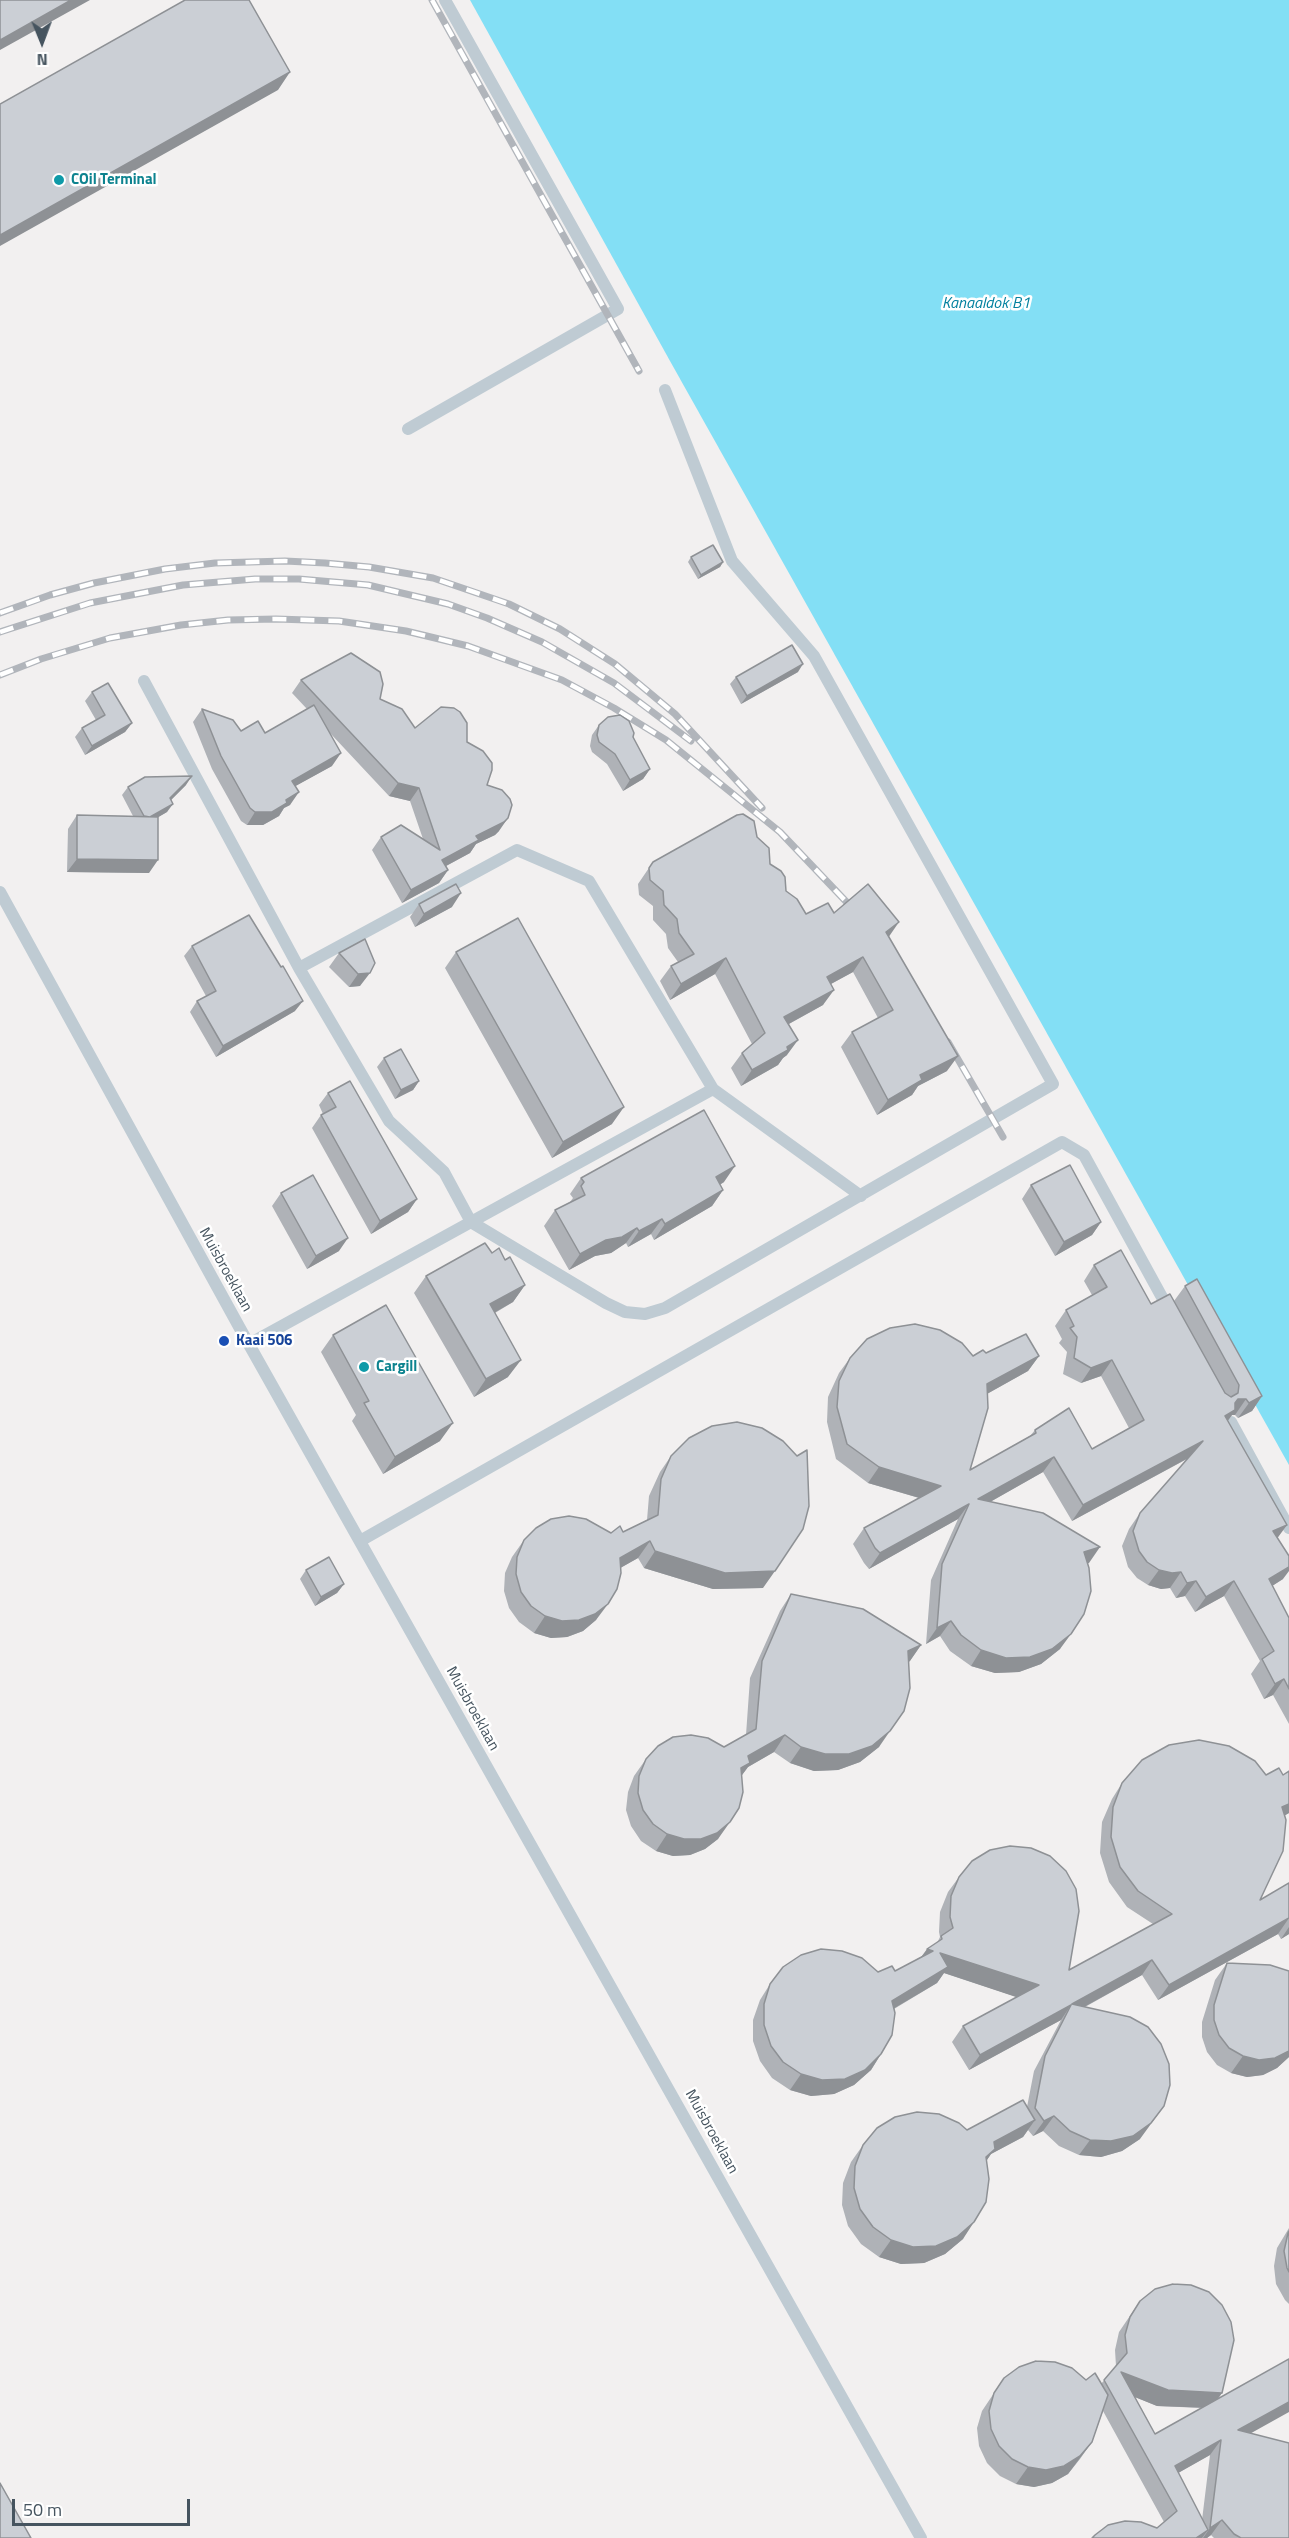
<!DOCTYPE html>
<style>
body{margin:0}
#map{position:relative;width:1289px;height:2538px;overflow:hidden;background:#f2f0f0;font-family:"Titillium Web",sans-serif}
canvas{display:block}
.north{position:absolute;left:12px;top:12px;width:60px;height:60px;-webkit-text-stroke:4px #fff;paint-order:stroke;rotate:179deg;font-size:16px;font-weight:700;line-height:24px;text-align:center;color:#46545f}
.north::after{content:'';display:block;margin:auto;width:21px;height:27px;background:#46545f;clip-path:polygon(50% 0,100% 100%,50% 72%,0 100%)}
.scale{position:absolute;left:12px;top:2499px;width:178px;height:27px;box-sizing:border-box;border:3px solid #46545f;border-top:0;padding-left:8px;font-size:18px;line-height:21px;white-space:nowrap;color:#46545f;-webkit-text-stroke:4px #fff;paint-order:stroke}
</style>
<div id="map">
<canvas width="1289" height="2538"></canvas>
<div class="north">N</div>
<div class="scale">50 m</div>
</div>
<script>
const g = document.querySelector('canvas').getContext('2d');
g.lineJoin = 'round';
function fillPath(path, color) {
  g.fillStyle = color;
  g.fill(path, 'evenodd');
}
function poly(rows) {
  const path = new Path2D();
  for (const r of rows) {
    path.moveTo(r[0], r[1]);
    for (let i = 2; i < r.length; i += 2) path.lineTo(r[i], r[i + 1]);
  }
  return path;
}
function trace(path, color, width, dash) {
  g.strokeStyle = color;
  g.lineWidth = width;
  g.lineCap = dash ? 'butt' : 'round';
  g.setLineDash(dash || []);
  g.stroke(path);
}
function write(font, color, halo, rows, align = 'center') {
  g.font = font + ' "Titillium Web",sans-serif';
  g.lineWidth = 5;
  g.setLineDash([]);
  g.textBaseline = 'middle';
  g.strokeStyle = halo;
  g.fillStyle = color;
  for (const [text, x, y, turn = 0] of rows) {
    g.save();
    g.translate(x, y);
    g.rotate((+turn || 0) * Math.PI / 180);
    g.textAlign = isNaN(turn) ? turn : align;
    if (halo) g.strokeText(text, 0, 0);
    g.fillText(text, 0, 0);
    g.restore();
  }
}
fillPath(poly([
 [470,0,1289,0,1289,1465,670,361]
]), '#83dff5');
trace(poly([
 [408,429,618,309,445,0],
 [144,681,299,968,389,1121,444,1172,471,1222,606,1303,625,1312,645,1314,665,1308,1053,1084,814,656,732,561,665,390],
 [0,892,242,1332,921,2538],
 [299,968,517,850,589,881,713,1089,861,1196],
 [249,1344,713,1089],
 [1231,1422,1289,1528],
 [360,1541,1062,1142,1084,1155,1169,1310]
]), '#bfcbd3', 12);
const rail = poly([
 [432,0,639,371],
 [0,613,50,595,94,583,165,569,215,563,285,561,325,563,369,567,433,578,509,604,560,629,615,664,675,714,762,808],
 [0,632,90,603,183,585,255,579,299,579,368,585,448,604,487,618,542,642,614,683,691,741],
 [0,675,41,659,110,638,181,625,228,620,276,619,339,621,406,631,468,646,562,680,614,708,666,740,780,832,857,913],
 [948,1042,1003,1137]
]);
trace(rail, '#b1b5bb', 7);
trace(rail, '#fff', 4.5, [14]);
fillPath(poly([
 [691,557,723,562,720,567,698,579,688,562],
 [798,672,741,704,730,684,736,677],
 [301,680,380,699,415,728,467,742,487,785,499,831,495,835,476,844,470,853,446,866,448,870,439,883,402,903,372,850,381,837,423,839,410,801,389,796,330,733,332,766,295,786,290,805,284,808,279,816,263,825,247,825,241,821,212,769,193,722,202,709,241,731,265,733,307,709,292,693],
 [92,692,132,723,125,732,85,755,75,737,82,728,96,720,85,701],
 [599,725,633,737,650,769,643,779,623,791,607,764,592,752,590,746,592,735],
 [186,785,171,800,167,812,158,817,149,873,67,872,68,829,77,815,133,816,122,795,128,787],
 [757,837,770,864,786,891,806,914,834,913,888,937,947,1071,918,1086,912,1095,877,1115,841,1047,852,1032,878,1018,853,972,831,984,823,1005,789,1024,787,1055,783,1058,778,1065,741,1086,731,1068,742,1053,752,1044,715,974,670,1000,660,981,671,966,678,962,668,948,666,934,653,920,653,906,639,895,638,884,653,862],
 [419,904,452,907,415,927,410,917],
 [365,939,360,986,349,987,329,967,339,953],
 [192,946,295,1011,216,1057,190,1012,197,1001,206,996,184,956],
 [456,952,612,1124,552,1158,445,968],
 [384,1058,419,1081,413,1090,395,1099,377,1067],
 [328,1093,417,1199,408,1212,371,1234,312,1128,321,1115,323,1114,319,1105],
 [581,1178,724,1182,720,1185,723,1190,712,1206,654,1240,651,1234,628,1247,626,1243,611,1253,595,1256,569,1270,544,1226,555,1210,570,1202,573,1198,570,1194],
 [1031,1185,1101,1222,1092,1235,1055,1256,1022,1199],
 [281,1193,339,1251,307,1269,272,1206],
 [492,1253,505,1260,525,1285,513,1302,495,1313,508,1377,474,1397,414,1293,426,1276],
 [1094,1265,1151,1304,1174,1301,1185,1286,1262,1396,1252,1411,1238,1418,1235,1415,1232,1415,1227,1421,1277,1538,1283,1579,1272,1586,1289,1618,1289,1724,1273,1695,1264,1699,1251,1674,1260,1661,1224,1596,1195,1612,1185,1596,1176,1598,1170,1588,1161,1589,1148,1585,1137,1578,1128,1567,1122,1546,1129,1529,1140,1513,1187,1459,1072,1521,1043,1472,990,1502,1089,1563,1088,1563,1060,1649,1041,1664,1019,1672,995,1673,971,1666,950,1651,940,1636,926,1644,931,1580,958,1519,869,1569,864,1563,853,1544,864,1528,919,1498,868,1483,836,1459,827,1422,828,1397,839,1373,850,1358,973,1356,986,1353,1039,1356,1028,1371,987,1394,970,1470,1030,1436,1035,1430,1092,1449,1129,1428,1101,1376,1081,1383,1063,1374,1067,1352,1059,1343,1062,1339,1055,1326,1066,1310,1092,1295,1084,1281],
 [333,1335,440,1441,383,1474,352,1421,356,1415,321,1352],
 [671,1456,763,1588,713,1589,644,1568,638,1558,620,1568,596,1620,583,1631,567,1637,551,1638,534,1633,519,1622,509,1608,504,1591,505,1573,512,1557,524,1540,623,1532,647,1520,649,1496,660,1472],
 [306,1570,344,1584,337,1593,315,1606,300,1579],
 [791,1594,921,1645,909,1662,879,1747,860,1762,838,1770,814,1771,790,1763,774,1752,748,1767,742,1775,718,1839,705,1849,690,1855,673,1856,656,1851,641,1841,631,1826,626,1810,628,1792,634,1776,646,1759,724,1747,746,1735,750,1678,780,1611],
 [1289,1771,1289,1813,1285,1815,1260,1900,1289,1883,1289,1934,1281,1939,1278,1934,1158,2000,1142,1975,1085,2007,1140,2139,1122,2151,1101,2157,1079,2155,1059,2146,1043,2131,1033,2136,1028,2130,1023,2137,991,2154,986,2161,963,2239,945,2254,924,2263,901,2264,879,2257,861,2244,848,2226,842,2205,843,2183,851,2162,863,2145,967,2130,1027,2107,1034,2071,1061,2020,969,2070,952,2042,963,2026,1017,1997,944,1973,937,1983,894,2009,881,2054,871,2070,854,2085,834,2094,811,2096,790,2090,772,2078,760,2061,753,2041,753,2020,760,2000,770,1984,895,1971,921,1957,937,1943,940,1937,939,1932,940,1912,948,1892,959,1877,1069,1970,1153,1924,1127,1907,1109,1882,1100,1853,1102,1822,1112,1799,1122,1783,1283,1775],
 [1227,1963,1289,2057,1277,2068,1263,2075,1247,2077,1231,2073,1217,2065,1207,2052,1202,2037,1202,2022,1215,1980],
 [1289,2228,1289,2304,1285,2300,1276,2284,1274,2266,1277,2248],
 [1140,2301,1222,2393,1217,2400,1250,2433,1289,2538,1214,2538,1211,2535,1207,2538,1092,2538,1157,2528,1164,2522,1103,2411,1092,2442,1080,2459,1068,2474,1052,2483,1034,2487,1016,2484,1000,2476,987,2463,979,2446,977,2428,982,2411,1004,2378,1086,2380,1101,2384,1116,2366,1115,2350,1119,2332],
 [1135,2397,1157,2406,1202,2408,1155,2434],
 [1210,2455,1202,2520,1178,2473]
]), '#afb2b7');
fillPath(poly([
 [71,0,90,0,0,50,0,40],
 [290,72,278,90,0,246,0,235],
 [723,562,720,567,698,579,701,575],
 [803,664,798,672,741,704,747,696],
 [132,723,125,732,85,755,92,746],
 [341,753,332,766,283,793,292,781],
 [650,769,643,779,623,791,630,780],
 [192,776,186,785,164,807,170,798],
 [398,783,419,788,410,801,389,796],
 [299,792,290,805,284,808,279,816,263,825,247,825,255,812,286,800],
 [173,804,167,812,140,828,146,819],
 [508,818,499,831,495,835,476,844,470,853,433,873,442,860,476,836],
 [77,859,158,860,149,873,67,872],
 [448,870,439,883,402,903,411,890],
 [461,893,452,907,415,927,424,914],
 [899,922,888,938,886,932],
 [863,957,853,972,816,992,827,977],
 [726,958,715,974,670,1000,681,984],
 [370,973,360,986,349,987,358,974],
 [834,990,823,1005,774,1032,784,1017],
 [303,1001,295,1011,216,1057,223,1046],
 [798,1040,787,1055,783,1058,778,1065,741,1086,752,1070],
 [958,1056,947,1071,918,1086,912,1095,877,1115,888,1100,920,1075],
 [419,1081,413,1090,395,1099,401,1090],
 [624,1107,612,1124,552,1158,563,1142],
 [735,1166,724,1182,705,1193,716,1177],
 [723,1190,712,1206,654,1240,665,1224],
 [417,1199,408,1212,371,1234,380,1221],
 [662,1219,651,1234,628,1247,639,1231],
 [1101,1222,1092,1235,1055,1256,1064,1242],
 [637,1228,626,1243,611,1253,595,1256,569,1270,580,1254,606,1240],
 [348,1238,339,1251,307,1269,316,1256],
 [525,1285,513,1302,478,1322,490,1304],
 [1039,1356,1028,1371,976,1400,987,1384],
 [521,1360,508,1377,474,1397,486,1379],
 [1112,1360,1101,1376,1081,1383,1091,1368],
 [1262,1396,1252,1411,1238,1418,1249,1403],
 [1238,1399,1246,1399,1235,1415,1232,1415,1224,1426,1214,1431],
 [453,1423,440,1441,383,1474,395,1457],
 [1203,1441,1192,1456,1072,1521,1083,1505],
 [1054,1457,1043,1472,967,1515,978,1499],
 [879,1467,941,1486,930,1501,868,1483],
 [969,1504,958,1519,869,1569,880,1553],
 [1287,1525,1276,1540,1273,1531],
 [650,1541,638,1558,608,1575,620,1558],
 [1100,1547,1089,1563,1073,1568,1084,1552],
 [655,1551,775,1571,763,1588,713,1589,644,1568],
 [1289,1567,1289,1571,1283,1579,1258,1595,1269,1579],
 [1159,1570,1181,1572,1170,1588,1161,1589,1148,1585],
 [1196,1581,1185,1596,1176,1598,1187,1583],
 [1234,1581,1224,1596,1195,1612,1206,1597],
 [344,1584,337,1593,315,1606,321,1597],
 [608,1604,596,1620,583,1631,567,1637,551,1638,534,1633,545,1616],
 [951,1621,940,1636,926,1644,937,1628],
 [1071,1634,1060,1649,1041,1664,1019,1672,995,1673,971,1666,981,1650],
 [921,1645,910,1661,897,1668,908,1651],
 [1284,1679,1273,1695,1264,1699,1275,1684],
 [890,1731,879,1747,860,1762,838,1770,814,1771,790,1763,801,1747],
 [785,1735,774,1752,748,1767,739,1779,730,1785,748,1756],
 [1289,1804,1289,1813,1272,1823,1282,1807],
 [730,1822,718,1839,705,1849,690,1855,673,1856,656,1851,667,1834],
 [1289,1918,1278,1934,1158,2000,1169,1985],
 [1289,1927,1289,1934,1281,1939],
 [927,1949,933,1951,916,1964],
 [940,1953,1039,1985,1028,2001,944,1973,937,1983,881,2016,892,2001],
 [1152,1960,1142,1975,1064,2018,1072,2004],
 [1071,2005,1061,2020,969,2070,980,2055],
 [1289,2051,1289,2057,1277,2068,1263,2075,1247,2077,1231,2073,1243,2056],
 [881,2054,871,2070,854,2085,834,2094,811,2096,790,2090,801,2074],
 [1164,2106,1140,2139,1122,2151,1101,2157,1079,2155,1090,2140],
 [1054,2116,1043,2131,1033,2136,1044,2121],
 [1035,2120,1023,2137,991,2154,983,2166,974,2174,994,2142],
 [974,2222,963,2239,945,2254,924,2263,901,2264,879,2257,891,2240],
 [1121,2372,1222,2393,1211,2408,1157,2406,1110,2387],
 [1289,2402,1289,2412,1228,2446,1238,2430],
 [1221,2440,1210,2455,1164,2481,1175,2466],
 [1092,2442,1068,2474,1052,2483,1034,2487,1016,2484,1028,2467],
 [1222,2520,1211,2535,1207,2538,1203,2538,1210,2528],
 [1208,2530,1202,2538,1196,2538]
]), '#8e9195');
const building = poly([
 [0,0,71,0,0,40,0,0],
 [185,0,249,0,290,72,0,235,0,104,185,0],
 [713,545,723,562,701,575,691,557,713,545],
 [792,645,803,664,747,696,736,677,792,645],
 [351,653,380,672,383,684,380,699,402,709,415,728,441,707,454,708,460,712,467,723,467,742,483,751,492,763,492,770,487,785,502,790,510,799,512,805,508,818,504,822,476,836,479,840,442,860,448,870,411,890,381,837,401,825,440,850,419,788,398,783,301,680,351,653],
 [108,683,132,723,92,746,82,728,105,715,92,692,108,683],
 [314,705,341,753,292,781,299,792,286,800,287,803,272,812,255,812,250,808,221,756,202,709,233,720,241,731,258,721,265,733,314,705],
 [620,715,629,721,634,733,633,737,650,769,630,780,615,754,599,742,597,735,599,725,608,717,620,715],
 [192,776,170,798,173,804,150,817,144,816,128,787,145,777,192,776],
 [743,814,754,821,757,837,769,848,770,864,781,871,785,877,786,891,797,899,806,914,828,903,834,913,868,884,899,922,886,932,958,1056,920,1075,922,1080,888,1100,852,1032,893,1010,863,957,827,977,834,990,784,1017,798,1040,787,1047,788,1050,752,1070,742,1053,765,1033,726,958,681,984,671,966,694,954,679,933,677,919,664,905,663,891,650,880,649,868,653,862,737,815,743,814],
 [77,815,158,817,158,860,77,859,77,815],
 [456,884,461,893,424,914,419,904,456,884],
 [249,915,281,967,283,966,303,1001,223,1046,197,1001,216,991,192,946,249,915],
 [518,918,624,1107,563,1142,456,952,518,918],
 [365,939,375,963,370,973,358,974,339,953,365,939],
 [401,1049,419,1081,401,1090,384,1058,401,1049],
 [350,1081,417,1199,380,1221,321,1115,336,1107,328,1093,350,1081],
 [704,1110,735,1166,716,1177,723,1190,665,1224,662,1219,639,1231,637,1228,622,1237,606,1240,580,1254,555,1210,585,1195,581,1186,584,1182,581,1178,704,1110],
 [1070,1165,1101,1222,1064,1242,1031,1185,1070,1165],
 [313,1175,348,1238,316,1256,281,1193,313,1175],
 [485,1243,492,1253,499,1248,505,1260,510,1257,525,1285,490,1304,521,1360,486,1379,426,1276,485,1243],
 [1121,1250,1151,1304,1170,1294,1225,1393,1231,1397,1238,1393,1239,1385,1185,1286,1197,1279,1262,1396,1249,1403,1246,1399,1238,1399,1235,1403,1235,1410,1225,1416,1287,1525,1273,1531,1289,1556,1289,1567,1269,1579,1289,1618,1289,1689,1284,1679,1275,1684,1262,1659,1274,1651,1234,1581,1206,1597,1196,1581,1187,1583,1181,1572,1172,1573,1159,1570,1147,1562,1139,1551,1133,1531,1140,1513,1203,1441,1083,1505,1054,1457,978,1499,1043,1513,1100,1547,1084,1552,1089,1568,1091,1591,1084,1614,1071,1634,1052,1649,1030,1657,1006,1658,981,1650,961,1635,951,1621,937,1628,942,1564,969,1504,880,1553,875,1548,864,1528,941,1486,879,1467,847,1444,837,1407,839,1381,850,1358,867,1339,890,1328,915,1324,940,1330,962,1343,973,1356,983,1350,986,1353,1026,1334,1039,1356,987,1384,988,1408,970,1470,1036,1433,1035,1430,1069,1408,1092,1449,1144,1420,1112,1360,1091,1368,1074,1358,1077,1337,1070,1328,1074,1326,1066,1310,1107,1287,1094,1265,1121,1250],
 [386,1305,453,1423,395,1457,364,1403,369,1401,333,1335,386,1305],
 [737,1422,762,1428,783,1441,797,1456,807,1450,809,1506,803,1529,775,1571,725,1573,655,1551,650,1541,620,1558,621,1573,617,1589,608,1604,595,1614,579,1620,562,1621,545,1616,531,1606,521,1592,516,1574,517,1557,524,1540,536,1528,551,1519,569,1516,586,1519,611,1533,620,1526,623,1532,658,1515,661,1479,671,1456,689,1438,712,1426,737,1422],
 [329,1557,344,1584,321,1597,306,1570,329,1557],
 [791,1594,863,1609,921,1645,908,1651,910,1688,904,1711,890,1731,872,1746,849,1754,825,1754,801,1747,785,1735,748,1756,750,1763,741,1768,743,1792,739,1808,730,1822,717,1833,701,1839,684,1839,667,1834,653,1824,643,1810,638,1793,639,1776,646,1759,658,1746,673,1737,691,1735,708,1738,724,1747,756,1729,762,1661,791,1594],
 [1199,1740,1229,1746,1255,1761,1266,1775,1279,1768,1283,1775,1289,1771,1289,1804,1282,1807,1286,1820,1283,1851,1260,1900,1289,1883,1289,1918,1169,1985,1152,1960,1072,2004,1130,2017,1148,2027,1161,2044,1169,2064,1170,2085,1164,2106,1151,2123,1133,2136,1111,2141,1090,2140,1070,2131,1054,2116,1044,2121,1035,2108,1045,2056,1071,2005,980,2055,963,2026,1039,1985,940,1953,948,1967,892,2001,895,2013,892,2035,881,2054,865,2070,845,2079,822,2080,801,2074,783,2062,771,2046,764,2025,764,2004,770,1984,783,1967,801,1955,821,1949,842,1951,862,1958,878,1972,892,1966,895,1971,933,1951,927,1949,942,1939,941,1936,953,1928,950,1917,951,1896,959,1877,972,1861,990,1850,1010,1846,1031,1848,1050,1856,1066,1871,1076,1889,1079,1911,1069,1970,1172,1914,1138,1891,1120,1867,1111,1837,1113,1807,1122,1783,1142,1760,1169,1745,1199,1740],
 [1227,1963,1270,1965,1289,1971,1289,2051,1275,2058,1259,2060,1243,2056,1229,2048,1219,2035,1214,2020,1214,2005,1227,1963],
 [1023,2100,1035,2120,994,2142,995,2149,986,2157,989,2179,986,2202,974,2222,957,2237,936,2246,913,2247,891,2240,873,2227,860,2209,854,2188,855,2166,863,2145,877,2128,895,2117,917,2112,939,2114,959,2123,967,2130,1023,2100],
 [1289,2231,1289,2272,1287,2268,1284,2251,1288,2233,1289,2231],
 [1173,2284,1191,2285,1209,2292,1222,2305,1231,2322,1234,2340,1222,2393,1168,2390,1121,2372,1155,2434,1289,2359,1289,2402,1238,2430,1289,2443,1289,2538,1241,2538,1234,2534,1222,2520,1210,2528,1221,2440,1175,2466,1208,2530,1196,2538,1092,2538,1095,2535,1108,2525,1125,2521,1141,2522,1157,2528,1177,2511,1104,2380,1127,2353,1125,2335,1130,2317,1140,2301,1155,2289,1173,2284],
 [1036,2361,1055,2362,1072,2368,1086,2380,1095,2373,1108,2395,1092,2442,1080,2456,1064,2466,1046,2470,1028,2467,1012,2459,999,2446,991,2429,989,2411,994,2393,1004,2378,1019,2367,1036,2361],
 [0,2483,31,2538,0,2538,0,2483]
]);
fillPath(building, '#cbcfd5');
trace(building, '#8e9195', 1.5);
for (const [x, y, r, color] of [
 [59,180,6,"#0f9aa8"],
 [224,1341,6,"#1a4fb4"],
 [364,1367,6,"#0f9aa8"]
]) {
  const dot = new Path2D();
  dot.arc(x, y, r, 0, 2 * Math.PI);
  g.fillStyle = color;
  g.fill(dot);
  trace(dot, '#fff', 2);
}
write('bold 15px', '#0d838f', '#fff', [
 ["COil Terminal",71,180],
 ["Cargill",376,1367]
], 'left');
write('15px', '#46545f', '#fff', [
 ["Muisbroeklaan",225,1270,61],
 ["Muisbroeklaan",472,1709,61],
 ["Muisbroeklaan",711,2132,61]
]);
write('bold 15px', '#164399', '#fff', [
 ["Kaai 506",236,1341]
], 'left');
write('italic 16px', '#03819f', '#fff', [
 ["Kanaaldok B1",986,304]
]);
</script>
